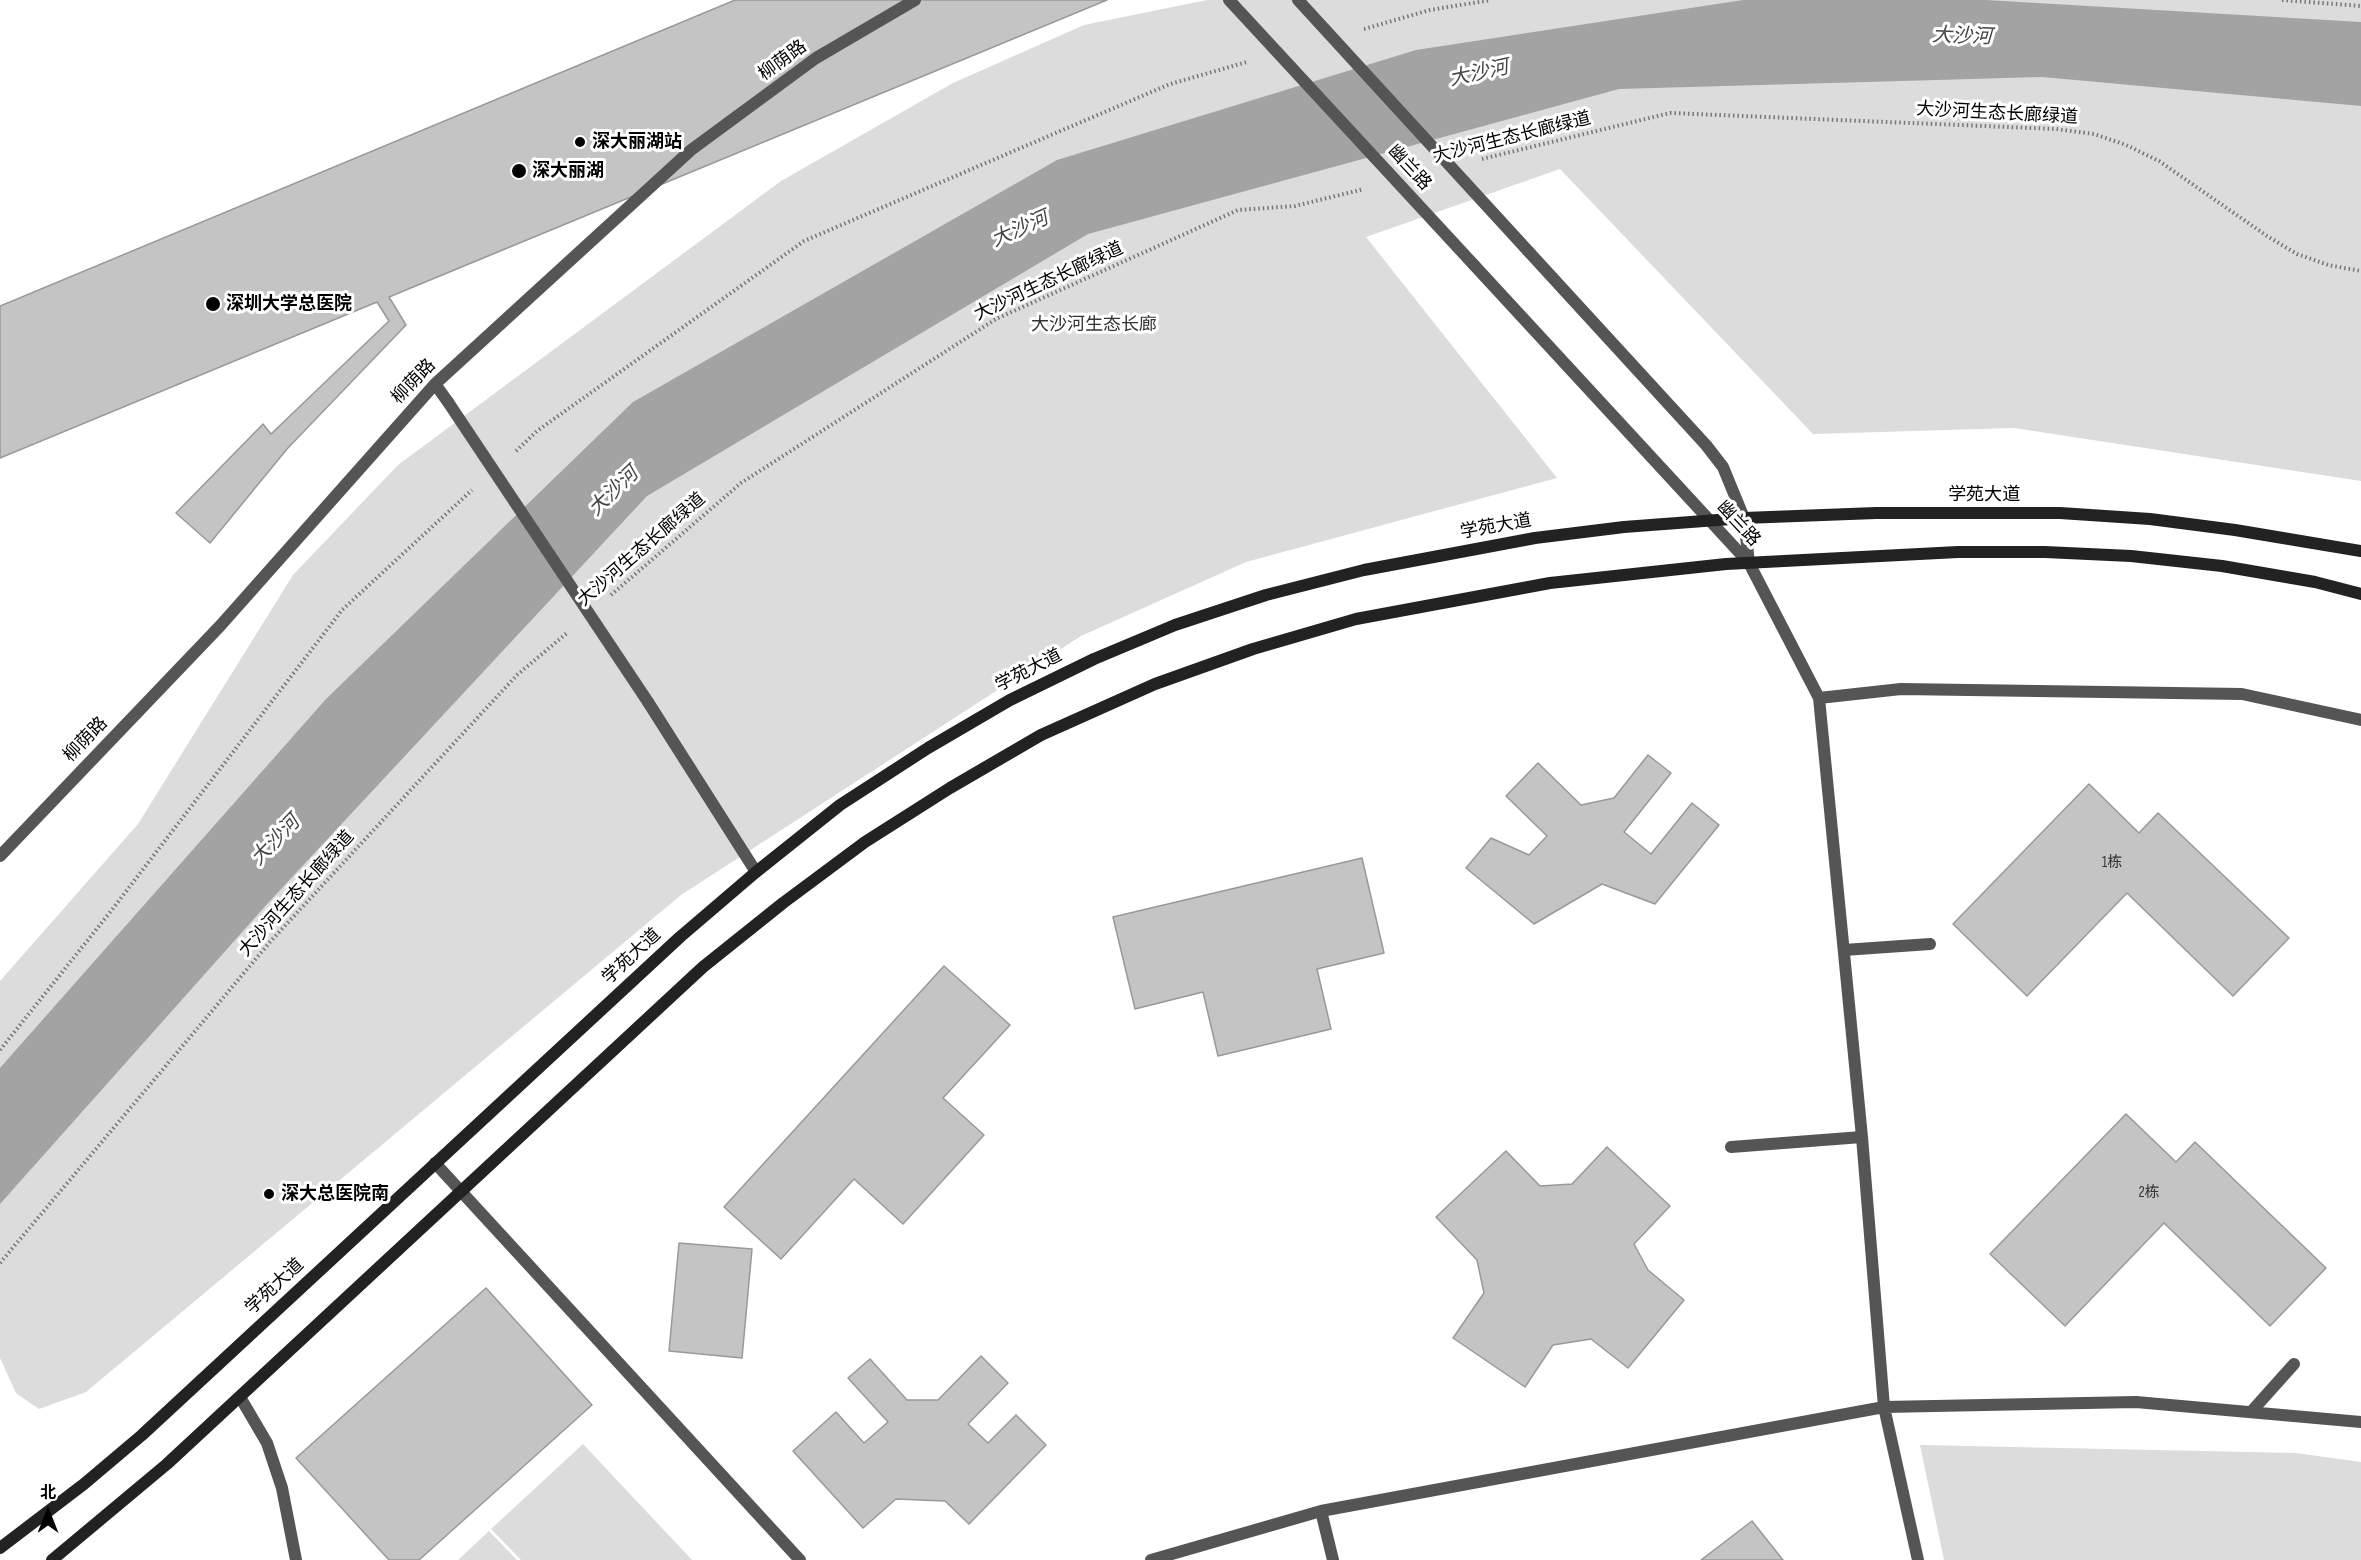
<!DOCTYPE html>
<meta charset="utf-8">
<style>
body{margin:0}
#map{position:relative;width:2361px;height:1560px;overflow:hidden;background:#fff;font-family:"Sofia Sans Condensed","Noto Sans SC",sans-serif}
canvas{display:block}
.north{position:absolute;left:18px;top:1482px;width:60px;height:60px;-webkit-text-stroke:4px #fff;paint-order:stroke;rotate:0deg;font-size:16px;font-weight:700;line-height:24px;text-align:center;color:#000}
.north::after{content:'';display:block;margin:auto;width:21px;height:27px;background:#000;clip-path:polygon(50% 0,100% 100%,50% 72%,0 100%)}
</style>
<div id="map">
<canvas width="2361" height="1560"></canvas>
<div class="north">北</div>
</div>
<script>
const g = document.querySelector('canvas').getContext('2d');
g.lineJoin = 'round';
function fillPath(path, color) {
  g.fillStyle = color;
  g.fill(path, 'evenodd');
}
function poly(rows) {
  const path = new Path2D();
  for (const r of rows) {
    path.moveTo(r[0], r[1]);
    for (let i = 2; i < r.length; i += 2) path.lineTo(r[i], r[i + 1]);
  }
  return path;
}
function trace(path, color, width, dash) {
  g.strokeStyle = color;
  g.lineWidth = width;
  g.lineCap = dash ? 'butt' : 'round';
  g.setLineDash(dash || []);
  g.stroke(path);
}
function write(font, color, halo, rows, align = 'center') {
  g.font = font + ' "Sofia Sans Condensed","Noto Sans SC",sans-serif';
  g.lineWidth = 6;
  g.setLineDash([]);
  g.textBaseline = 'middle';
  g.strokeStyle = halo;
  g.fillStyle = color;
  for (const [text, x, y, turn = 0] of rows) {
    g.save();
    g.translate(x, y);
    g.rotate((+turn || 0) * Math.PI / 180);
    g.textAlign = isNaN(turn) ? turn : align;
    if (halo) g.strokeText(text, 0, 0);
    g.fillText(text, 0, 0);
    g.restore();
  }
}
fillPath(poly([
 [1207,0,2361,0,2361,481,2014,428,1813,434,1560,169,1366,237,1557,478,1246,562,1081,636,681,895,86,1392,39,1409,16,1393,0,1358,0,981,138,824,293,575,398,465,781,181,953,83,1084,25],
 [583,1444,692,1560,521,1560,491,1529],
 [1920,1445,2296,1453,2361,1462,2361,1560,1944,1560],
 [489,1531,517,1560,458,1560]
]), '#dcdcdc');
fillPath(poly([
 [1743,0,1986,0,2361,22,2361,106,2042,77,1619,89,1088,234,647,496,268,903,0,1204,0,1068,326,699,633,402,1057,160,1416,50]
]), '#a3a3a3');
const building = poly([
 [735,0,1107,0,389,297,406,325,287,449,210,543,176,513,263,424,271,434,389,321,377,302,0,458,0,306,735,0],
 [1648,755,1671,773,1624,832,1651,854,1692,803,1719,825,1655,904,1602,884,1534,924,1466,868,1491,838,1529,855,1547,836,1506,796,1538,763,1581,805,1614,798,1648,755],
 [2089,784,2139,833,2158,813,2289,938,2233,996,2127,893,2027,996,1953,924,2089,784],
 [1362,858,1384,953,1317,969,1331,1029,1218,1056,1203,992,1135,1009,1113,917,1362,858],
 [944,966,1010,1025,943,1098,984,1135,903,1224,854,1179,781,1259,724,1207,944,966],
 [2126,1114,2176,1162,2195,1142,2326,1268,2270,1326,2164,1223,2065,1326,1990,1254,2126,1114],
 [1607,1147,1670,1206,1634,1244,1648,1270,1684,1300,1628,1368,1591,1339,1553,1345,1525,1387,1453,1338,1484,1293,1477,1260,1436,1217,1506,1151,1540,1186,1572,1184,1607,1147],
 [679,1243,752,1249,742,1358,669,1351,679,1243],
 [486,1288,592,1405,419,1560,389,1560,296,1458,486,1288],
 [981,1356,1008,1383,968,1424,988,1443,1016,1415,1046,1445,969,1524,945,1501,896,1499,863,1528,793,1451,836,1412,864,1443,888,1422,848,1378,870,1359,907,1400,938,1400,981,1356],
 [1752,1521,1783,1560,1701,1560,1752,1521]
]);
fillPath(building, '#c4c4c4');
trace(building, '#999', 1.5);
trace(poly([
 [2282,0,2361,6],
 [1364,29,1430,10,1491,0],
 [1482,159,1670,113,2056,129,2094,134,2126,145,2159,161,2267,236,2297,254,2328,265,2361,271],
 [516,451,537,431,804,241,1170,84,1247,62],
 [611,595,741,483,996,319,1238,210,1295,206,1364,189],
 [0,1050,111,911,342,610,472,490],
 [0,1263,270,942,517,675,567,633]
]), '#777', 4, [1.5, 3]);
trace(poly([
 [1749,563,1819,698,1862,1137,1884,1407,1918,1560],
 [1819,698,1901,689,2242,694,2361,720],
 [1844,950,1930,944],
 [1731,1147,1862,1137],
 [240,1397,267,1443,282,1488,296,1560],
 [2251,1412,2294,1364],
 [1321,1511,1333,1560],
 [1151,1560,1321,1511,1884,1407,2136,1402,2361,1422]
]), '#555', 12);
trace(poly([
 [435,384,448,402],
 [648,702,756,872],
 [0,856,220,626,435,384,691,150,816,58,915,0],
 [435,1163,800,1560]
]), '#555', 12);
trace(poly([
 [1529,252,1706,445,1723,467,1744,518,1749,563],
 [1474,265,1749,563]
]), '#555', 12);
trace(poly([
 [0,1548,84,1484,142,1435,680,937,756,872,840,805,928,748,1010,700,1094,659,1175,625,1266,595,1364,570,1535,538,1624,527,1744,518,1876,513,2060,513,2150,519,2235,530,2361,551],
 [52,1560,167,1464,703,967,783,903,865,842,950,788,1041,735,1155,684,1253,649,1356,619,1550,583,1726,564,1958,552,2045,552,2131,556,2222,566,2315,582,2361,594]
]), '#222', 12);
trace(poly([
 [448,402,648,702]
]), '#555', 12);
trace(poly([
 [1229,0,1474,265],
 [1298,0,1529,252]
]), '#555', 12);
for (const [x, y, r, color] of [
 [580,142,6,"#000"],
 [519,171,8,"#000"],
 [213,304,8,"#000"],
 [269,1194,6,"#000"]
]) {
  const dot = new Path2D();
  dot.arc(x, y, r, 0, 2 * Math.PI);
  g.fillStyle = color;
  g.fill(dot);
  trace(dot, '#fff', 2);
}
write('15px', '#313131', null, [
 ["1栋",2112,863],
 ["2栋",2149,1193]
]);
write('18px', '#000', '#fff', [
 ["柳荫路",783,61,-36],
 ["大沙河生态长廊绿道",1997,114,3],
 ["大沙河生态长廊绿道",1512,138,-14],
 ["幽兰路",1409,168,47],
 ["大沙河生态长廊绿道",1049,282,-25],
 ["柳荫路",414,382,-46],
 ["学苑大道",1984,495],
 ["幽兰路",1738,524,47],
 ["学苑大道",1496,527,-10],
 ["大沙河生态长廊绿道",642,550,-41],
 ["学苑大道",1029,671,-27],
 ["柳荫路",86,740,-46],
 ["大沙河生态长廊绿道",297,894,-48],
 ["学苑大道",632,957,-43],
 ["学苑大道",275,1287,-43]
]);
write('bold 18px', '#000', '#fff', [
 ["深大丽湖站",592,142],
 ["深大丽湖",532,171],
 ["深圳大学总医院",226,304],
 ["深大总医院南",281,1194]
], 'left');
write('18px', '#333', '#fff', [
 ["大沙河生态长廊",1094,325]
]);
write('italic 20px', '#444', '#fff', [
 ["大沙河",1962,37,2],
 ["大沙河",1479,74,-12],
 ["大沙河",1020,230,-24],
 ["大沙河",614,492,-44],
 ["大沙河",276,841,-46]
]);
</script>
